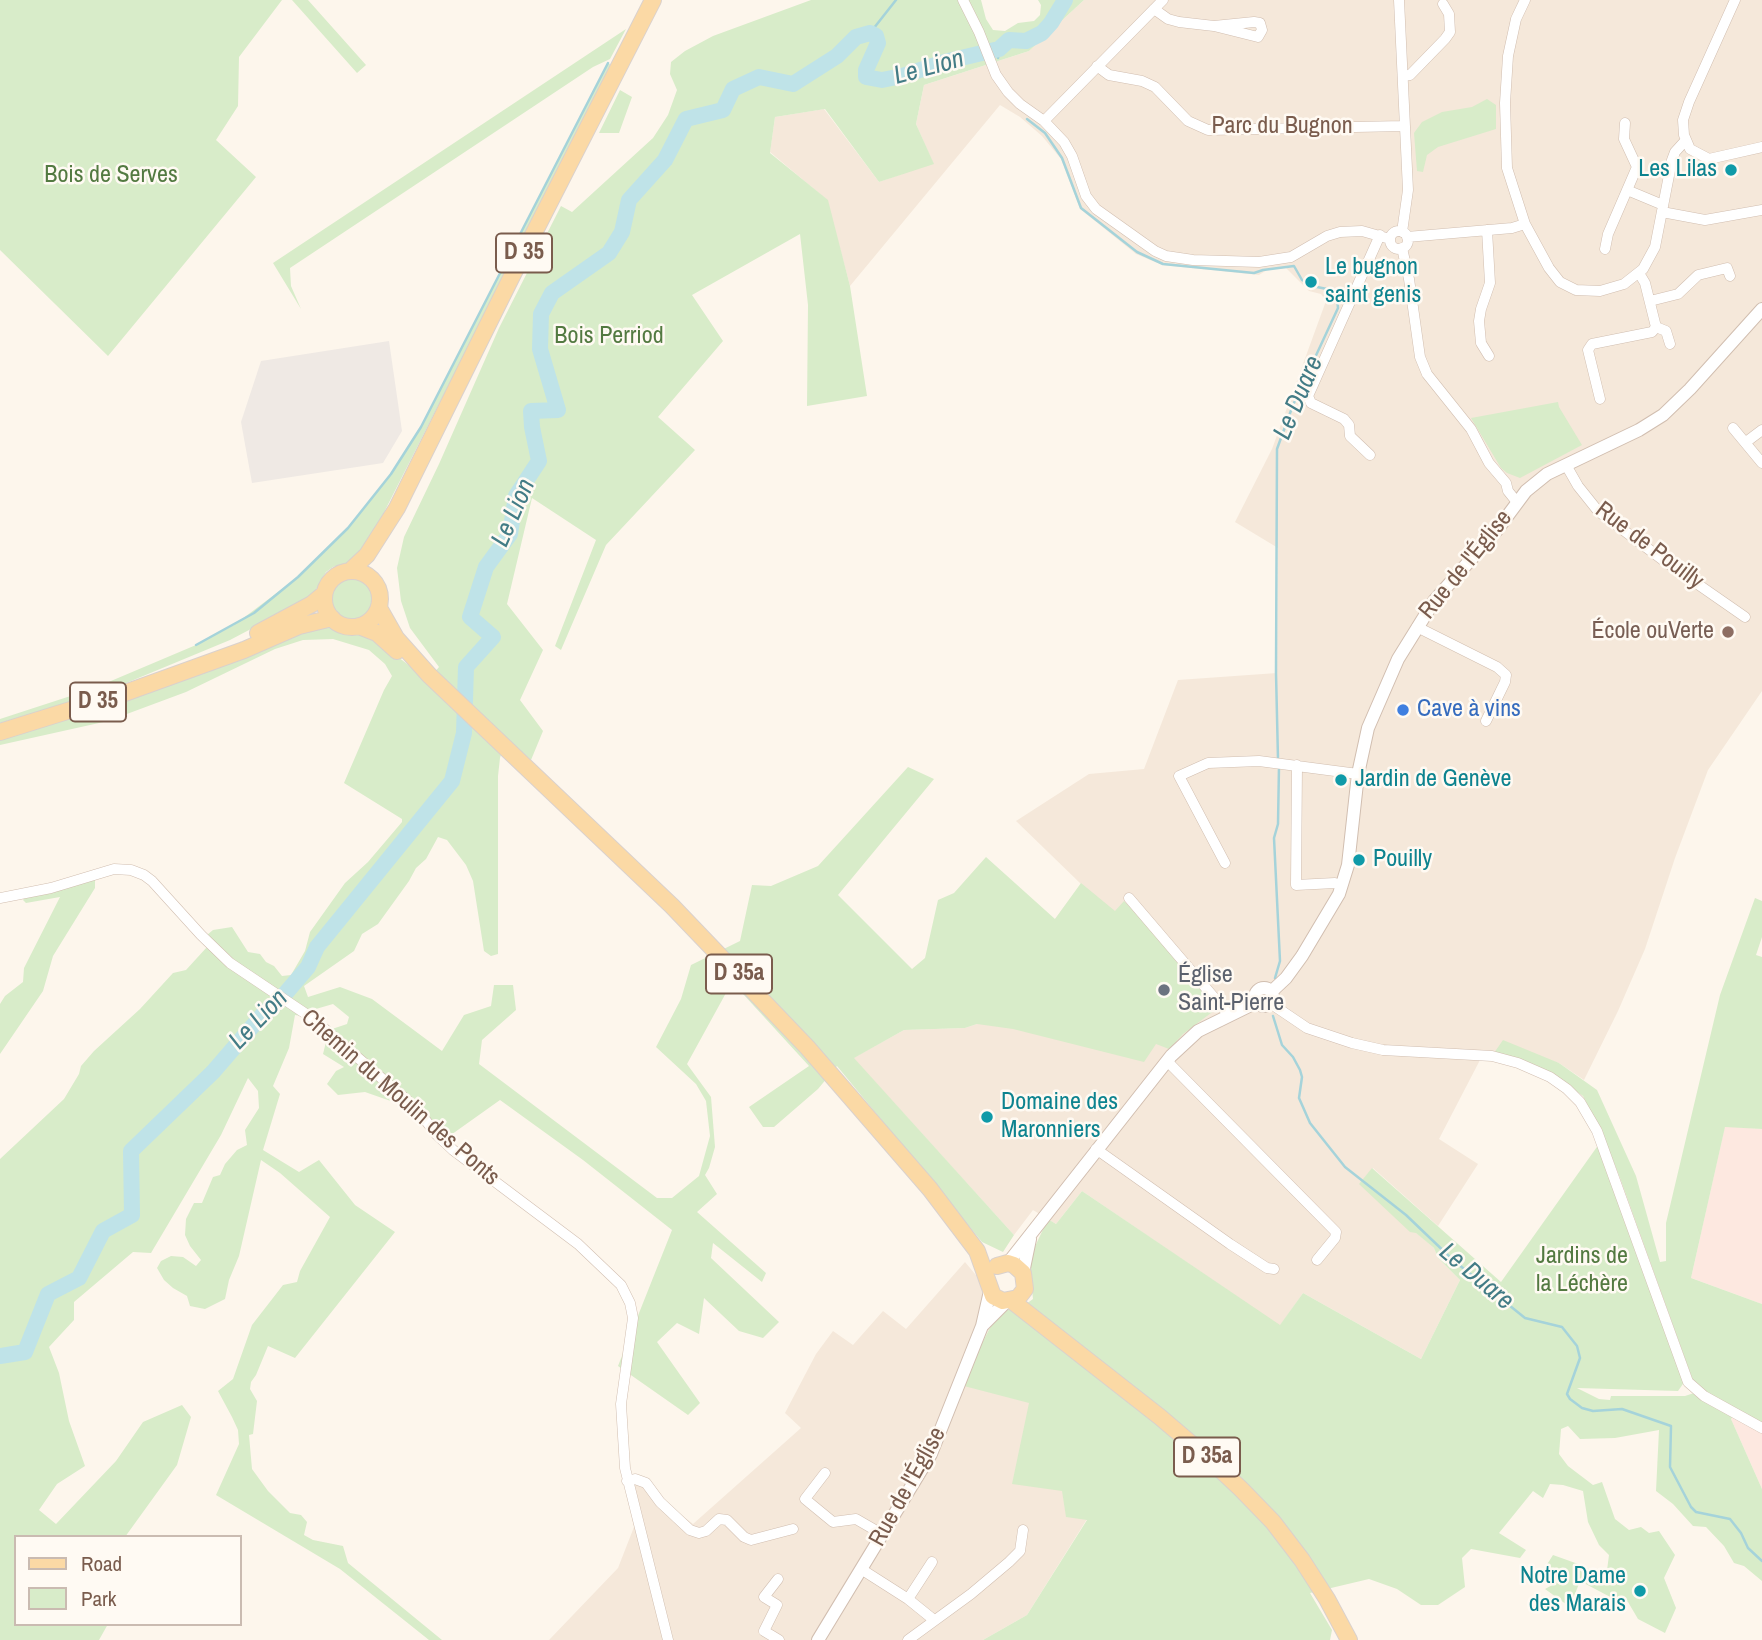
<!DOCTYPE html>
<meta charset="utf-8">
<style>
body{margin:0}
#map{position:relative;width:1762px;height:1640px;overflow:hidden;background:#fdf6ec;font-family:"Archivo Narrow",sans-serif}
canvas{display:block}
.legend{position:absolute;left:14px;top:1535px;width:228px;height:91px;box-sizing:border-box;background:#fffaf3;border:2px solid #cabbb1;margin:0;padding:9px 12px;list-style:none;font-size:21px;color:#7a5c4d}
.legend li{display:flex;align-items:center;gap:14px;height:35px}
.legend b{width:35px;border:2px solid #cabbb1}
</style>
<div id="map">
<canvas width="1762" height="1640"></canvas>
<ul class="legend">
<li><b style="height:9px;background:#fbd9a5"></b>Road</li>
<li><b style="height:19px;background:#d8ecc9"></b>Park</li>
</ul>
</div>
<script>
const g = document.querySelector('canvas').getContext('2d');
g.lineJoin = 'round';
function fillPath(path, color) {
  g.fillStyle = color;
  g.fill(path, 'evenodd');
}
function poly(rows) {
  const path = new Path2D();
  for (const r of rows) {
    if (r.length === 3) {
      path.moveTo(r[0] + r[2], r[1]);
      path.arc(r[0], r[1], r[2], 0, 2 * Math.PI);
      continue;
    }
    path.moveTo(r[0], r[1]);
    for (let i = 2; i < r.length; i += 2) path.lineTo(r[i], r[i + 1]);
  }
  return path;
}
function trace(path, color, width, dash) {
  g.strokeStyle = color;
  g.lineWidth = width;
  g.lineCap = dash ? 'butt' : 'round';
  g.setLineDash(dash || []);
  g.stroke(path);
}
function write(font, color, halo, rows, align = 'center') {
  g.font = font + ' "Archivo Narrow",sans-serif';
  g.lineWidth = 5;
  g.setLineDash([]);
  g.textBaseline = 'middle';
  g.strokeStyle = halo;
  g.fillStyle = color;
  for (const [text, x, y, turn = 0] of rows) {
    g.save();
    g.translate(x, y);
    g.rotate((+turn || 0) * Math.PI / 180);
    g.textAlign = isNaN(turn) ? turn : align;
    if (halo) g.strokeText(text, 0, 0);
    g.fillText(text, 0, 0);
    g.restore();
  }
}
fillPath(poly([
 [1084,0,1762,0,1762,691,1708,770,1675,858,1645,949,1618,1011,1584,1080,1559,1063,1494,1053,1480,1060,1439,1139,1478,1164,1438,1226,1373,1168,1360,1184,1434,1248,1438,1258,1460,1280,1421,1359,1303,1293,1280,1326,1082,1191,1056,1224,1033,1210,1014,1235,853,1058,904,1030,965,1028,977,1024,1081,884,1016,821,1089,774,1144,769,1178,680,1277,673,1278,548,1235,522,1272,449,1326,301,1321,294,1309,291,1286,268,1267,270,1259,275,1162,265,1136,254,1080,209,1061,159,1042,136,1020,117,1000,105,850,286,827,200,770,152,775,117,824,109,879,182,933,163,916,124,924,85,1029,51],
 [965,1262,1005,1310,995,1318,978,1351,1029,1403,1062,1491,1087,1519,1027,1615,983,1640,549,1640,618,1568,634,1527,623,1478,631,1475,693,1524,801,1428,785,1413,816,1354,833,1331,853,1345,883,1311,906,1329]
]), '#f5e8da');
fillPath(poly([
 [1725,1126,1762,1129,1762,1304,1691,1278],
 [1738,1410,1762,1423,1762,1489,1731,1419]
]), '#fde8e0');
fillPath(poly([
 [389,341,402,431,383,463,252,483,241,422,261,361]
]), '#efe9e4');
fillPath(poly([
 [0,0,282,0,239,57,238,106,216,140,256,177,108,356,0,250],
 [292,0,308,0,366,65,357,73],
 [811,0,981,0,986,19,993,30,1005,31,1018,23,1034,21,1040,15,1041,5,1038,0,1084,0,1029,51,924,85,916,124,934,164,879,182,825,109,775,117,770,153,828,200,850,286,867,396,807,406,808,305,800,234,692,295,723,341,658,417,695,450,606,545,561,650,555,646,596,540,532,498,507,604,543,650,520,700,543,731,531,760,506,737,500,758,498,776,498,954,491,956,484,951,473,881,466,865,447,840,438,837,426,859,416,868,409,881,378,924,362,934,354,951,304,986,308,997,340,987,372,999,442,1051,464,1015,491,1006,494,985,513,985,516,1010,482,1040,479,1064,657,1198,672,1198,699,1176,710,1136,706,1101,696,1084,656,1047,681,999,691,965,740,941,752,885,771,886,818,866,908,767,934,779,838,895,912,969,925,958,938,900,954,893,986,857,1055,919,1081,883,1115,911,1124,901,1202,985,1219,1007,1183,1034,1169,1049,1156,1044,1144,1062,1013,1029,977,1024,965,1028,904,1030,854,1058,1014,1235,1003,1252,982,1242,837,1066,818,1089,774,1127,763,1127,749,1107,809,1066,732,982,687,1064,711,1097,715,1147,709,1168,705,1175,717,1194,697,1212,766,1273,762,1282,713,1243,711,1258,779,1322,763,1338,739,1331,704,1298,699,1334,677,1323,657,1342,700,1403,688,1415,618,1366,672,1230,583,1160,500,1100,448,1137,422,1112,365,1092,338,1095,327,1084,336,1071,344,1067,323,1054,329,1030,347,1024,349,1017,333,1004,309,1011,307,1017,295,1015,289,1048,273,1086,280,1094,263,1150,299,1172,319,1160,355,1205,395,1232,295,1358,268,1346,256,1375,251,1382,250,1389,257,1401,253,1434,249,1435,252,1469,268,1491,290,1513,301,1515,307,1522,304,1535,313,1540,343,1546,348,1563,442,1640,429,1640,340,1569,216,1495,239,1444,238,1430,232,1417,218,1391,233,1379,252,1325,283,1285,297,1282,300,1271,330,1217,280,1173,261,1160,239,1256,229,1280,225,1299,205,1309,190,1306,187,1296,173,1288,164,1280,157,1268,161,1261,171,1256,183,1257,196,1266,201,1260,190,1246,185,1235,186,1219,194,1203,202,1203,213,1177,220,1175,225,1164,237,1150,247,1145,245,1130,259,1108,258,1091,248,1078,221,1135,151,1253,133,1252,74,1302,74,1320,49,1347,59,1373,69,1421,85,1466,57,1484,39,1510,56,1524,116,1461,143,1422,182,1405,191,1417,177,1465,125,1537,16,1537,16,1624,108,1624,99,1640,0,1640,0,1159,64,1099,79,1074,81,1066,94,1051,140,1009,173,973,186,970,207,947,207,935,213,930,232,927,248,952,260,954,266,962,274,966,282,976,291,975,305,951,310,932,345,883,368,862,402,822,402,819,344,783,384,690,392,676,385,664,369,650,333,639,303,640,275,649,186,692,108,721,0,745,0,737,96,711,319,627,331,628,347,634,364,633,372,637,428,680,439,667,410,628,401,601,397,568,404,537,439,464,499,328,561,206,572,212,653,138,668,115,677,90,670,74,671,62,685,51,713,36],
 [626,29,610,59,593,67,290,268,291,286,301,309,273,263],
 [608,63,611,65,372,536,353,561,333,567,326,572,313,595,306,600,230,640,107,691,0,723,0,719,92,689,196,645,234,625,298,577,348,528,391,474,421,427],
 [620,90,632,97,619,133,599,133],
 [1487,99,1496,105,1496,129,1438,147,1427,155,1423,172,1417,171,1414,133,1422,122,1442,112,1472,107],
 [1558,402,1559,407,1582,445,1520,478,1507,473,1501,468,1471,418],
 [352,599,20],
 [95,876,95,888,53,956,43,991,0,1054,0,1004,5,996,23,982,24,968,60,897,26,903,23,900,26,895],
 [1755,898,1762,901,1762,937,1756,955,1762,957,1762,1129,1725,1127,1691,1278,1762,1304,1762,1423,1738,1410,1731,1419,1762,1489,1762,1581,1744,1566,1734,1563,1724,1546,1706,1527,1693,1526,1673,1504,1656,1491,1659,1430,1615,1438,1580,1439,1568,1426,1561,1429,1559,1454,1568,1466,1593,1485,1602,1482,1615,1519,1629,1530,1641,1527,1649,1533,1659,1531,1675,1555,1664,1578,1676,1608,1665,1633,1638,1619,1628,1602,1616,1600,1580,1581,1570,1607,1545,1589,1556,1583,1560,1577,1546,1566,1553,1555,1581,1565,1606,1578,1609,1555,1599,1545,1588,1522,1583,1491,1563,1485,1550,1484,1543,1498,1533,1491,1499,1533,1526,1550,1520,1558,1471,1549,1462,1558,1465,1587,1438,1605,1421,1605,1397,1589,1369,1579,1310,1593,1332,1630,1330,1640,983,1640,1027,1615,1087,1520,1066,1517,1062,1491,1012,1484,1029,1403,964,1386,978,1351,995,1318,1012,1307,1019,1309,1033,1299,1029,1259,1048,1219,1056,1224,1082,1191,1280,1325,1303,1293,1421,1359,1460,1280,1438,1258,1434,1248,1416,1233,1410,1232,1359,1184,1372,1168,1501,1282,1599,1144,1685,1381,1678,1391,1577,1388,1599,1399,1610,1400,1611,1396,1685,1396,1697,1392,1620,1178,1603,1135,1583,1096,1552,1074,1494,1053,1503,1040,1559,1063,1597,1090,1636,1176,1660,1262,1666,1261,1666,1223,1720,995]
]), '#d8ecc9');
trace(poly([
 [870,33,896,0],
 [998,58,999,49],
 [1027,119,1045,133,1062,158,1081,208,1137,252,1163,264,1254,273,1263,270,1294,266,1302,280,1312,286,1327,289,1337,298,1338,308,1293,405,1277,449,1276,673,1278,759],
 [196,645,254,613,298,577,348,528,391,474,421,427,608,63],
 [1275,978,1280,961,1274,838,1278,824,1279,766],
 [1273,1016,1282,1045,1293,1057,1300,1070,1302,1077,1299,1098,1310,1123,1345,1167,1406,1215,1453,1260,1525,1318,1562,1327,1577,1346,1580,1358,1567,1394,1570,1399,1582,1408,1593,1411,1622,1409,1671,1426,1670,1467,1691,1507,1696,1512,1730,1519,1741,1533,1748,1548,1762,1561]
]), '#a5d3da', 2.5);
trace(poly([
 [0,1356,25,1352,48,1294,79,1278,103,1231,132,1215,131,1151,213,1072,264,1013,279,1001,308,967,317,947,452,781,464,733,466,667,493,637,470,617,486,567,510,534,516,496,539,461,532,427,531,411,558,410,540,349,541,314,552,293,609,253,622,232,629,200,665,160,686,119,723,110,733,89,759,77,793,84,837,56,856,37,870,33,876,36,878,43,866,70,866,77,882,80,902,76,944,62,999,49,1009,40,1026,41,1042,33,1051,23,1065,0]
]), '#bfe3e8', 16);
const minor = poly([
 [963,0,979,32,996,75,1008,92,1020,104,1044,121,1064,142,1072,156,1086,196,1096,209,1155,251,1166,256,1193,260,1259,262,1291,257,1327,236,1340,232,1362,231,1390,239],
 [1399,0,1408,190,1402,232],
 [1525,0,1516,19,1508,56,1505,103,1507,168,1525,224,1549,268,1560,282,1576,290,1600,291,1624,284,1643,269,1655,247,1672,160,1675,152,1685,141],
 [1735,0,1689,102,1683,120,1684,135,1690,149,1709,159,1762,147],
 [1154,9,1168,19,1179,22,1214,26,1254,22,1260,23,1262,30,1258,37,1214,26],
 [1097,66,1109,75,1142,81,1155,87,1188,121,1208,130,1404,126],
 [1403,76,1410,75,1445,39,1450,32,1449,14,1443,4],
 [1044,121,1163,0],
 [1627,190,1663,205],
 [1662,212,1705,220,1762,210],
 [1487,230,1490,283,1481,309,1479,321,1481,343,1489,356],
 [1399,240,9],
 [1407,237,1512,228,1525,224],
 [1402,248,1409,279,1420,357,1427,374,1471,429,1489,463,1506,483,1508,491,1516,501],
 [1605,249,1608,234,1637,167,1624,139,1625,123],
 [1650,301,1678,294,1698,275,1727,268,1730,276],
 [1656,327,1666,331,1670,344],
 [1600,399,1588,350,1592,344,1652,332,1656,327,1645,283,1639,273],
 [1733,428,1762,463],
 [1746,442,1762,430],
 [1370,455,1350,436,1349,425,1344,419,1311,403,1308,396,1380,235],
 [1566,465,1578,486,1598,511,1663,560,1745,617],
 [1417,627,1497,667,1506,675,1505,682,1486,721],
 [1297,765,1296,885,1335,883,1342,886],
 [1225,863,1179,776,1208,763,1259,761,1358,774],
 [0,898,51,888,114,869,131,870,144,875,152,881,201,935,230,963,312,1018,416,1108,437,1135,453,1150,578,1244,621,1285,630,1303,633,1318,621,1404,625,1468,668,1640],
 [1129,898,1229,1015],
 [1270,1003,1307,1028,1352,1043,1383,1050,1492,1056,1518,1063,1550,1077,1567,1089,1580,1102,1597,1131,1688,1382,1704,1396,1762,1428],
 [1167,1061,1336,1232,1335,1238,1317,1260],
 [1096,1149,1230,1244,1267,1268,1274,1269],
 [825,1473,805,1499,833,1522,856,1519,882,1534],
 [627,1481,635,1479,646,1483,660,1502,690,1530,699,1533,706,1531,719,1519,727,1520,744,1537,751,1540,793,1529],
 [861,1569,908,1599,934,1620],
 [778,1579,764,1597,777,1605,764,1631,779,1640],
 [908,1599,932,1562],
 [908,1640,971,1594,1009,1562,1020,1551,1023,1530]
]);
const tertiary = poly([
 [1264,997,9],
 [1271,992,1286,978,1302,956,1339,894,1348,865,1358,774,1368,728,1398,659,1434,601,1497,530,1526,491,1547,474,1639,430,1663,415,1690,389,1762,309],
 [1008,1263,1171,1056,1198,1031,1257,1002],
 [1023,1273,1030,1239],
 [982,1326,1007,1301],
 [818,1640,931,1454,982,1326,990,1291]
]);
const primary = poly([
 [352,599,28],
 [350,571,367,555,397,508,511,278,653,0],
 [379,608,396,638,429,675,672,906,807,1047,930,1189,977,1251,993,1296,1003,1301,1018,1298,1025,1289,1023,1273,1014,1265,1008,1263,997,1266],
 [359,626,377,633,397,651],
 [258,633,312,604,324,594],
 [0,732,122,694,244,650,299,626,332,618],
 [1012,1301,1160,1417,1208,1458,1241,1489,1273,1522,1302,1560,1327,1599,1349,1640]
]);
trace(minor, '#d1beb0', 11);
trace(tertiary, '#d1beb0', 14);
trace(primary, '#dad1cd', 18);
trace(minor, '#fff', 10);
trace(tertiary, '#fff', 12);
trace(primary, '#fbd9a5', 16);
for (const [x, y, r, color] of [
 [1731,170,7,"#0f9aa8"],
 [1311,282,7,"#0f9aa8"],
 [1728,632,7,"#8d6e63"],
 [1403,710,7,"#3f7fe0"],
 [1341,780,7,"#0f9aa8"],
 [1359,860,7,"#0f9aa8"],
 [1164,990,7,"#6b7280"],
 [987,1117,7,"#0f9aa8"],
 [1640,1591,7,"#0f9aa8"]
]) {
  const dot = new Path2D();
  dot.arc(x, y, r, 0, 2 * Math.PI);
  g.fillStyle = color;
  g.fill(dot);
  trace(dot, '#fffaf3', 2.5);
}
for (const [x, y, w] of [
 [524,253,56],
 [98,702,56],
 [739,974,66],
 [1207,1457,66]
]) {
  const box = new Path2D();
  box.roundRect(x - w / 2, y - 19.5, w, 39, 5);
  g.fillStyle = '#fffaf3';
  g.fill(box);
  trace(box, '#7a5c4d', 2);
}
write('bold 23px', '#7a5c4d', null, [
 ["D 35",524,253],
 ["D 35",98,702],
 ["D 35a",739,974],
 ["D 35a",1207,1457]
]);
write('24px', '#7a5c4d', '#fffaf3', [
 ["Parc du Bugnon",1282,127],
 ["Rue de Pouilly",1649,546,37],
 ["Rue de l'Église",1466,565,-51],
 ["Chemin du Moulin des Ponts",400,1098,41],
 ["Rue de l'Église",908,1487,-61]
]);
write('24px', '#0d838f', '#fffaf3', [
 ["Les Lilas",1717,170,"right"],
 ["Le bugnon",1325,268],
 ["saint genis",1325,296],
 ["Jardin de Genève",1355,780],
 ["Pouilly",1373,860],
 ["Domaine des",1001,1103],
 ["Maronniers",1001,1131],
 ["Notre Dame",1626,1577,"right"],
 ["des Marais",1626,1605,"right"]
], 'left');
write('24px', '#537a41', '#fffaf3', [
 ["Bois de Serves",111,176],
 ["Bois Perriod",609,337],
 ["Jardins de",1582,1257],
 ["la Léchère",1582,1285]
]);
write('24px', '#785e54', '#fffaf3', [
 ["École ouVerte",1714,632]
], 'right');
write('24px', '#366cbe', '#fffaf3', [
 ["Cave à vins",1417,710]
], 'left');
write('24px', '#5b616d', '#fffaf3', [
 ["Église",1178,976],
 ["Saint-Pierre",1178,1004]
], 'left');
write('italic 26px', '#437c86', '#fffaf3', [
 ["Le Lion",929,68,-15],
 ["Le Duare",1299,398,-67],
 ["Le Lion",514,513,-66],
 ["Le Lion",259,1020,-46],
 ["Le Duare",1476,1277,40]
]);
</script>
